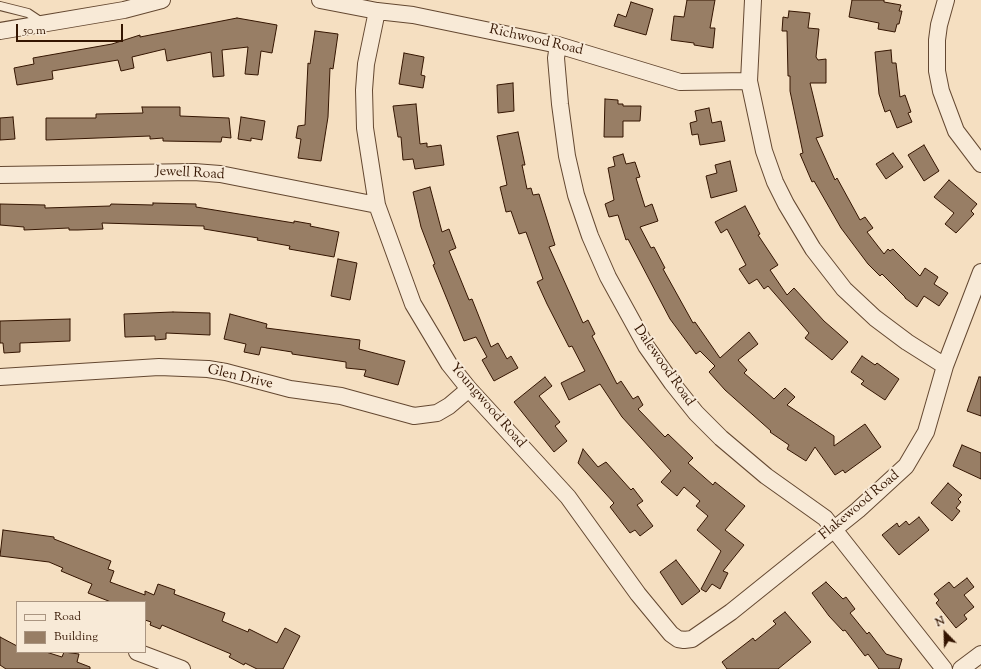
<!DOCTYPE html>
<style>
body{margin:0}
#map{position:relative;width:981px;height:669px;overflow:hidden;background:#f5dfc1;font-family:"Sorts Mill Goudy",serif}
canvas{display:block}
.legend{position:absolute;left:16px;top:601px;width:130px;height:52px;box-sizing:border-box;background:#f8ead7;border:1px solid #aa9581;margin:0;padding:5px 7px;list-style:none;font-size:12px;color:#341501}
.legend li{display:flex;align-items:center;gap:8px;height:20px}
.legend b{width:20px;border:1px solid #aa9581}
.north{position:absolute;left:925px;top:613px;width:40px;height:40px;-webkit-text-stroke:3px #f8ead7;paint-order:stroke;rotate:337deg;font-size:11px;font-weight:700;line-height:16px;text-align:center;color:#341501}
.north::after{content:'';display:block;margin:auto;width:14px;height:18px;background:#341501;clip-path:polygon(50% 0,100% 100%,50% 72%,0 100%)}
.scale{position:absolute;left:16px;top:24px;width:107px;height:18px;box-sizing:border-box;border:2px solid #341501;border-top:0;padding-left:5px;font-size:12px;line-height:14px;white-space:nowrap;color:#341501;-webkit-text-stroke:3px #f8ead7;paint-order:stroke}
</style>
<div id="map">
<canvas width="981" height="669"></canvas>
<ul class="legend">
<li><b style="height:5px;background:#f8ead7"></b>Road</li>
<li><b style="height:11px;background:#987e65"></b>Building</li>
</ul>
<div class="north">N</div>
<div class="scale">50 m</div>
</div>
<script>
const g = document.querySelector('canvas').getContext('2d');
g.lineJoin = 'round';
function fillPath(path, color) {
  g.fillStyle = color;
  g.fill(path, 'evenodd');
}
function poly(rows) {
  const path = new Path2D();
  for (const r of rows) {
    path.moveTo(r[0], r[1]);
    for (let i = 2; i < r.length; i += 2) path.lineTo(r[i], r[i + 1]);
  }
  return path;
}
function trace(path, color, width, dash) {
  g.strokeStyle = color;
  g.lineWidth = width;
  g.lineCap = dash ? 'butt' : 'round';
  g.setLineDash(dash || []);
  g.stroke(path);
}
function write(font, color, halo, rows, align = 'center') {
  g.font = font + ' "Sorts Mill Goudy",serif';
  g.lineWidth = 4;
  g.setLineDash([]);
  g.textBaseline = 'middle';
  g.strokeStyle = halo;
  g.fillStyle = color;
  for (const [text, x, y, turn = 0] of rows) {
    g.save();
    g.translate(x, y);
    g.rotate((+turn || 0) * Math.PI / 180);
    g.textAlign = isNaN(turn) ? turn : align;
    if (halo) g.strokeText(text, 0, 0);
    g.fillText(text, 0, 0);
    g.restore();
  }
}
const building = poly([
 [687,0,715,0,710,28,715,28,713,48,694,45,694,43,671,40,674,16,684,17,687,0],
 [852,0,884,0,884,2,901,5,899,11,902,11,899,24,897,24,895,32,878,29,879,23,849,17,852,0],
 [631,2,653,9,646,35,614,26,618,14,626,17,631,2],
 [789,11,810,13,808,28,819,29,816,57,818,60,826,59,826,83,810,83,823,136,816,138,835,180,837,178,860,220,865,217,873,228,867,232,884,254,888,249,890,251,893,249,920,276,925,268,938,277,934,284,948,293,939,306,924,296,917,307,905,298,905,297,882,274,880,276,868,264,841,228,814,181,812,182,800,154,803,153,790,91,790,76,788,76,787,31,782,31,783,17,788,18,789,11],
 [237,18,277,25,272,53,261,51,258,75,245,74,248,47,222,50,224,76,213,77,211,52,167,61,165,49,132,57,134,68,121,71,118,60,52,71,53,79,17,85,14,68,34,64,33,58,112,44,140,35,140,37,237,18],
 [315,31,338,34,333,69,330,68,328,117,321,161,298,158,301,139,296,138,298,126,305,125,308,63,310,64,315,31],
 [891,50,892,63,896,63,900,97,905,95,911,112,908,113,912,122,897,128,890,110,885,112,879,94,875,52,891,50],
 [404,53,424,57,421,75,425,76,423,88,399,84,404,53],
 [513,83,514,111,498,113,497,85,513,83],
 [605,99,618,100,618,104,623,104,623,106,641,106,640,121,623,121,623,137,604,137,605,99],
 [416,104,420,144,427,143,427,147,441,145,444,165,415,169,413,159,403,160,401,137,398,137,393,106,416,104],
 [142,107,180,107,180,116,229,118,231,138,222,137,221,142,163,141,163,138,150,139,150,136,46,140,46,118,96,118,96,114,143,113,142,107],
 [709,108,712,123,721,121,725,141,700,145,698,134,692,135,690,123,697,121,695,111,709,108],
 [13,117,15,139,0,140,0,118,13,117],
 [241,117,265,121,262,140,251,138,251,141,238,139,241,117],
 [518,132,525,165,522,165,527,189,531,188,533,195,539,194,555,245,549,247,583,323,588,320,595,334,592,336,617,384,621,381,633,399,638,396,643,405,638,409,665,437,668,434,693,458,688,463,713,485,715,482,745,506,725,530,744,545,723,571,728,573,720,589,712,584,706,592,701,589,721,551,697,530,708,516,696,506,700,501,684,487,677,496,661,482,671,471,622,417,600,384,569,400,561,383,585,371,572,346,569,347,547,304,537,282,543,279,526,232,519,234,511,211,506,212,500,187,507,185,497,136,518,132],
 [924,145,939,171,924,181,908,155,924,145],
 [893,153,903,167,886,179,876,164,893,153],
 [623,154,626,164,635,162,640,177,636,178,645,207,652,204,658,221,640,227,651,248,654,247,665,268,663,269,693,323,695,322,720,358,749,332,758,344,738,360,747,370,744,373,774,399,785,388,795,397,787,405,834,436,834,446,865,424,881,447,845,473,843,470,835,475,815,447,806,461,787,449,789,445,770,432,771,431,725,390,709,372,715,366,700,351,696,354,670,319,628,239,626,240,618,215,609,217,605,204,614,200,608,168,615,166,613,157,623,154],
 [730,161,737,191,711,198,706,176,717,173,715,165,730,161],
 [949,180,977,204,971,211,974,214,956,233,945,224,954,213,934,197,949,180],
 [430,187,442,232,449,229,456,248,449,251,469,300,472,299,491,347,498,343,507,359,511,356,518,368,494,381,482,360,487,357,476,337,464,341,433,265,435,264,421,227,413,192,430,187],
 [153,203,196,204,196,207,294,223,294,221,311,224,310,226,339,232,334,257,289,249,290,246,257,240,258,238,204,229,204,226,102,223,103,229,78,230,69,230,69,228,24,230,24,227,0,225,0,204,45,205,45,208,110,206,111,204,153,205,153,203],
 [745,206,760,234,758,235,778,265,770,270,787,295,794,288,824,321,848,342,832,360,805,338,809,333,768,286,764,289,757,279,749,284,739,269,746,265,727,229,721,233,715,222,745,206],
 [338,259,357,263,350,300,331,296,338,259],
 [173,312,210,313,210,335,166,333,166,339,155,340,155,336,125,337,124,314,173,312],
 [230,314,267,324,266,328,360,340,359,349,405,361,398,385,364,376,366,370,346,368,346,362,292,354,292,352,261,347,259,355,244,352,246,344,224,339,230,314],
 [70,319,70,341,20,343,20,352,4,353,3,343,0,343,0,321,70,319],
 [862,356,875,365,877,363,899,379,885,400,861,384,864,381,851,372,862,356],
 [545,377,552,386,539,396,560,422,555,426,567,441,554,452,514,402,545,377],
 [979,377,981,377,981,416,967,411,979,377],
 [962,445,981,453,981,479,953,466,962,445],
 [583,449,598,467,606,462,631,490,633,488,643,501,637,505,653,526,640,536,635,530,630,533,610,507,614,503,578,463,583,449],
 [948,483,962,495,958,499,961,502,956,508,960,511,952,521,931,503,948,483],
 [919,517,929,530,899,555,882,535,897,523,899,527,906,521,909,525,919,517],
 [3,530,54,537,54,539,111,561,108,569,114,571,110,582,145,595,145,591,154,595,158,584,175,590,174,594,225,613,222,621,248,632,249,629,277,643,285,628,300,636,283,669,257,669,245,663,244,665,229,657,231,654,162,625,160,629,150,625,151,622,145,620,145,602,111,602,88,593,92,584,61,571,63,568,49,562,0,556,3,530],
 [676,560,700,591,682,605,660,572,676,560],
 [967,578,974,587,964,595,974,607,964,615,967,619,956,628,936,603,939,600,934,594,949,582,954,588,967,578],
 [826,582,843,599,846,597,855,609,850,613,867,634,869,632,886,654,902,659,899,669,879,669,868,654,865,656,845,630,843,631,829,616,812,593,826,582],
 [785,612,811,642,778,669,727,669,722,662,753,638,755,641,776,624,773,621,785,612],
 [0,637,17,646,17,652,46,652,62,657,64,652,79,654,77,662,90,667,90,669,6,669,0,665,0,637]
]);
fillPath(building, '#987e65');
trace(building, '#341501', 1);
const service = poly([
 [0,6,28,13,43,23]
]);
const minor = poly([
 [320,0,377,11,413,15,558,45,680,82,749,81],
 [753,0,749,81,764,151,775,182,786,204,813,249,844,289,875,318,907,342,945,366],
 [946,0,939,25,937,40,937,71,941,91,956,131,981,164],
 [377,11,366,64,364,90,365,128,377,205,413,304,449,364,469,389,568,497,638,594,671,634,678,639,684,640,692,639,731,612,858,510,906,466,926,432,945,366,981,272],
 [0,31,124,10,162,0],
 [558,45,556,58,560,104,567,156,576,195,590,236,608,277,646,346,672,383,696,413,721,438,766,476,825,518,944,669],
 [0,175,194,172,220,174,377,205],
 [0,377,159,367,208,369,226,372,290,389,341,396,414,416,437,413,449,406,469,389],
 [137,652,182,669],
 [961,669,981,654]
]);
trace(service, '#644831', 10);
trace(minor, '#644831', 18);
trace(service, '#f8ead7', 8);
trace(minor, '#f8ead7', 16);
write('14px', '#341501', '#f8ead7', [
 ["Richwood Road",536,41,13],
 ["Jewell Road",190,174,3],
 ["Dalewood Road",663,366,55],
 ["Glen Drive",240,378,13],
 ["Youngwood Road",487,406,49],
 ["Flakewood Road",860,506,-40]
]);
</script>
